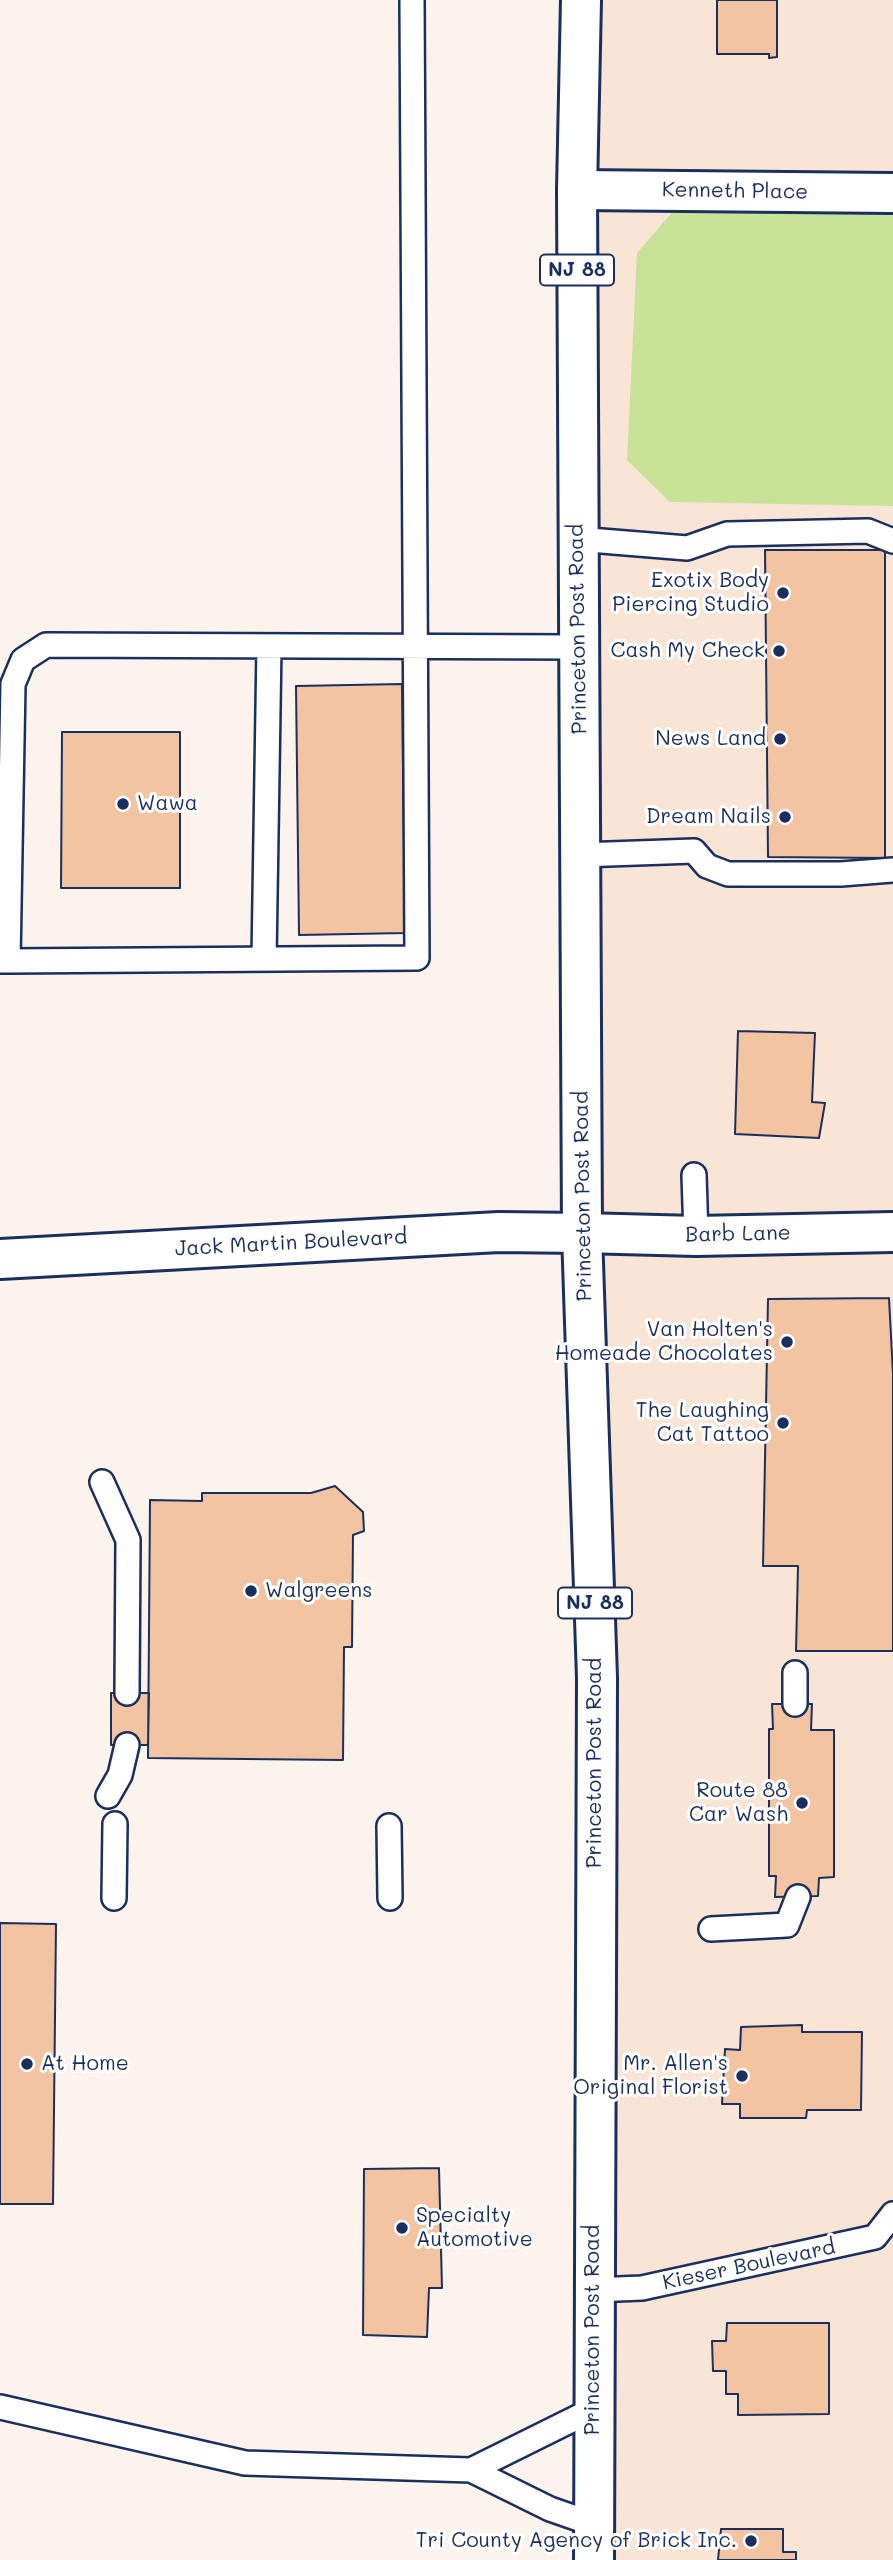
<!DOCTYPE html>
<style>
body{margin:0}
canvas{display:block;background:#fcf3ec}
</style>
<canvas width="893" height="2560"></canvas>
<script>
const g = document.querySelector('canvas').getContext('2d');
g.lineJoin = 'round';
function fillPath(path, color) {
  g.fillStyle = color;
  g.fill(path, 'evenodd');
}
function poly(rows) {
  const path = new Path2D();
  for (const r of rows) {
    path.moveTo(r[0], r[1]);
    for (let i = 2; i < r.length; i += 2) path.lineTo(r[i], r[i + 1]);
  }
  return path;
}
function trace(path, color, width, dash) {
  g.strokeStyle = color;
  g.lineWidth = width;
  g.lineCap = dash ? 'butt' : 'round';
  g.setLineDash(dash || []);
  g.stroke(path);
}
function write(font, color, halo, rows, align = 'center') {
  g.font = font + ' Mali,sans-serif';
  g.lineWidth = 6;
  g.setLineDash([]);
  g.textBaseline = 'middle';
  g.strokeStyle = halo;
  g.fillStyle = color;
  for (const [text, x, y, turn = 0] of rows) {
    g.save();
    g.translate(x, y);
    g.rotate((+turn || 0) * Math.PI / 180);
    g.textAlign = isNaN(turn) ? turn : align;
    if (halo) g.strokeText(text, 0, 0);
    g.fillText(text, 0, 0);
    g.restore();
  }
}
fillPath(poly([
 [581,0,893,0,893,2560,595,2560]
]), '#f9e5d6');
fillPath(poly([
 [674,210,893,210,893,506,670,502,627,460,637,253]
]), '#c8e298');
const building = poly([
 [717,0,777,0,777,57,769,58,769,54,717,54,717,0],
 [765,550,885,550,885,858,768,857,765,550],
 [402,684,405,933,299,935,296,686,402,684],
 [62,732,180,732,180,888,61,888,62,732],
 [738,1031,815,1033,812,1102,825,1103,819,1138,735,1134,738,1031],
 [889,1298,893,1374,893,1651,796,1651,798,1566,763,1566,768,1299,889,1298],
 [335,1486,363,1512,364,1531,353,1535,352,1647,344,1647,343,1760,148,1758,150,1500,202,1501,202,1493,311,1493,335,1486],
 [111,1693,149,1693,148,1745,111,1745,111,1693],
 [772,1704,812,1704,811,1730,834,1730,834,1877,819,1878,818,1896,775,1897,776,1876,769,1876,769,1729,773,1729,772,1704],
 [0,1923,56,1924,53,2204,0,2204,0,1923],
 [802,2025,802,2032,862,2032,861,2110,807,2110,806,2118,740,2118,740,2104,722,2104,725,2049,740,2050,741,2027,802,2025],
 [439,2168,442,2288,429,2288,427,2337,363,2335,364,2169,439,2168],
 [727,2323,829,2323,829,2414,738,2415,738,2394,726,2394,726,2371,713,2371,712,2341,726,2341,727,2323],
 [721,2529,783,2529,783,2552,796,2552,796,2560,718,2560,721,2529]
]);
fillPath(building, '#f2c4a2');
trace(building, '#1b2f5e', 2);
const service = poly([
 [577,539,687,548,727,534,868,531,893,541],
 [580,855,694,851,707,866,728,874,841,874,893,870],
 [264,959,269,646],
 [0,961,8,961,13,684,23,660,46,645,578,647],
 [8,961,417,958,412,0],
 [694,1175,696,1236],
 [102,1482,128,1540,127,1693],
 [795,1704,795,1673],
 [108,1796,120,1775,127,1745],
 [389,1826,390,1898],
 [114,1898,115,1824],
 [711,1929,787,1925,798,1897],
 [593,2290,642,2288,875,2237,893,2214],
 [0,2407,245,2463,471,2470,592,2410],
 [471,2470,550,2509,593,2524]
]);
const minor = poly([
 [577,190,893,193],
 [582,1233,696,1236,893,1232]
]);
const tertiary = poly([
 [0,1259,499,1232,582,1233]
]);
const primary = poly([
 [581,0,577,190,582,1233,597,1678,594,2560]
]);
trace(service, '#1b2f5e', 28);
trace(minor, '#1b2f5e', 44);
trace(tertiary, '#1b2f5e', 44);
trace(primary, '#1b2f5e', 44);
trace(service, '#fff', 23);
trace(minor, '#fff', 38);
trace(tertiary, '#fff', 38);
trace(primary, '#fff', 38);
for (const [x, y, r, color] of [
 [783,593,7,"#1b2f5e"],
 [779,651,7,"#1b2f5e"],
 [780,739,7,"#1b2f5e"],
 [123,804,7,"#1b2f5e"],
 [785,817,7,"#1b2f5e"],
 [787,1342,7,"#1b2f5e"],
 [783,1423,7,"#1b2f5e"],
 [251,1591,7,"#1b2f5e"],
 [802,1803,7,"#1b2f5e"],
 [27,2064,7,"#1b2f5e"],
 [742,2076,7,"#1b2f5e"],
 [402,2228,7,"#1b2f5e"],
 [751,2541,7,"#1b2f5e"]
]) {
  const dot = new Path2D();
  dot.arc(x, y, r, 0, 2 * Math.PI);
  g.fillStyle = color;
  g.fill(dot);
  trace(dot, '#fff', 2.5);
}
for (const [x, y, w] of [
 [577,270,74],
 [595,1603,74]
]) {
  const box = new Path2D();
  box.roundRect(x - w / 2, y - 15.5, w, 31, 5);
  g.fillStyle = '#fff';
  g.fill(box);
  trace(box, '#1b2f5e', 2);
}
write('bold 19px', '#1b2f5e', null, [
 ["NJ 88",577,270],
 ["NJ 88",595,1603]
]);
write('21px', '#1b2f5e', '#fff', [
 ["Kenneth Place",735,191,1],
 ["Princeton Post Road",578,629,-91],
 ["Princeton Post Road",583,1196,-91],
 ["Barb Lane",738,1234,-1],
 ["Jack Martin Boulevard",291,1243,-3],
 ["Princeton Post Road",595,1763,-90],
 ["Kieser Boulevard",749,2265,-12],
 ["Princeton Post Road",593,2330,-90]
]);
write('21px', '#1b2f5e', '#fff', [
 ["Exotix Body",769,581],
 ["Piercing Studio",769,605],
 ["Cash My Check",765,651],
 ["News Land",766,739],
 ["Wawa",137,804,"left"],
 ["Dream Nails",771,817],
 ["Van Holten's",773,1330],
 ["Homeade Chocolates",773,1354],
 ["The Laughing",769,1411],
 ["Cat Tattoo",769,1435],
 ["Walgreens",265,1591,"left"],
 ["Route 88",788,1791],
 ["Car Wash",788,1815],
 ["At Home",41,2064,"left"],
 ["Mr. Allen's",728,2064],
 ["Original Florist",728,2088],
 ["Specialty",416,2216,"left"],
 ["Automotive",416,2240,"left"],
 ["Tri County Agency of Brick Inc.",737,2541]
], 'right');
</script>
